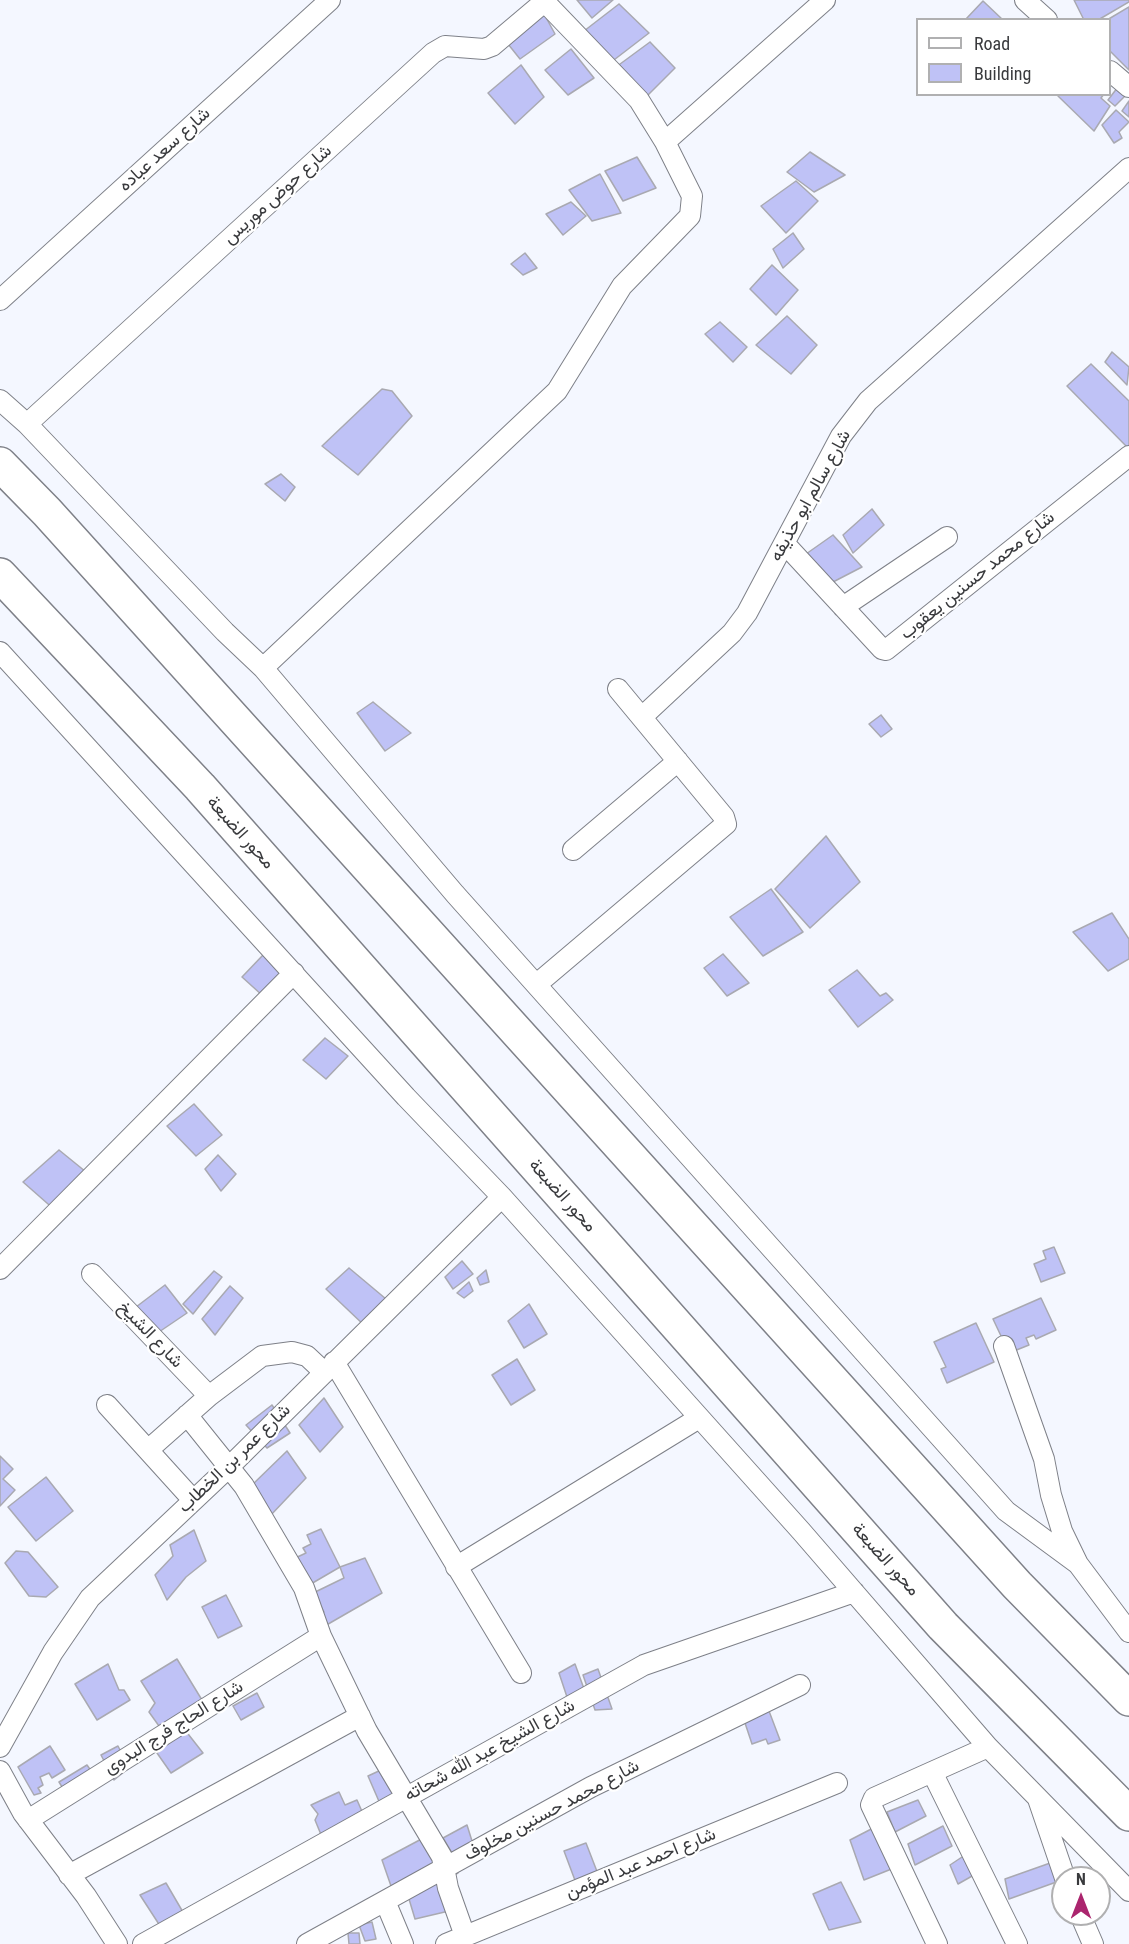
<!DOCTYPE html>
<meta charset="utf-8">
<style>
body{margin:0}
#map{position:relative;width:1129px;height:1944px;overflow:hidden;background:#f4f7ff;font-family:"Roboto Condensed",sans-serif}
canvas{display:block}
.legend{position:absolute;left:916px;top:18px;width:195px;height:78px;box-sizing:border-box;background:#fff;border:2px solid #b0b0b1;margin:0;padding:8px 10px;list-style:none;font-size:18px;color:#393a3d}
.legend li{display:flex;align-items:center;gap:12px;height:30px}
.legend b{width:30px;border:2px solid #b0b0b1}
.north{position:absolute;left:1051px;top:1866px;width:60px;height:60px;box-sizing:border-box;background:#fff;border:2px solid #b0b0b1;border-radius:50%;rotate:0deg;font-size:16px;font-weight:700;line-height:24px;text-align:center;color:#393a3d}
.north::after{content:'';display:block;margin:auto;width:21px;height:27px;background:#ab256e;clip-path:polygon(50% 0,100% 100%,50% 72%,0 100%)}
</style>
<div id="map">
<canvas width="1129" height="1944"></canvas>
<ul class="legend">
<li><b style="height:8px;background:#fff"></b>Road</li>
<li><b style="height:16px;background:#bfc2f6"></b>Building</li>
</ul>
<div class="north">N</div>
</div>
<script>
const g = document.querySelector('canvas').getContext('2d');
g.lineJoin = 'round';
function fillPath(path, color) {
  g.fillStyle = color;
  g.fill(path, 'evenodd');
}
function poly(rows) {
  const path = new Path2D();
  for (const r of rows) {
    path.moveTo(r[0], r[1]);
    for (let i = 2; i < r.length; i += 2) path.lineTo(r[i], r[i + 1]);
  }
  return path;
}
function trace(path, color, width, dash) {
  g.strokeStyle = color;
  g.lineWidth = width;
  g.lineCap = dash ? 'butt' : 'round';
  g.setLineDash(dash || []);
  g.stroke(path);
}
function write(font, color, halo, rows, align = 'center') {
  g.font = font + ' "Roboto Condensed",Vazirmatn,sans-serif';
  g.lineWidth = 4.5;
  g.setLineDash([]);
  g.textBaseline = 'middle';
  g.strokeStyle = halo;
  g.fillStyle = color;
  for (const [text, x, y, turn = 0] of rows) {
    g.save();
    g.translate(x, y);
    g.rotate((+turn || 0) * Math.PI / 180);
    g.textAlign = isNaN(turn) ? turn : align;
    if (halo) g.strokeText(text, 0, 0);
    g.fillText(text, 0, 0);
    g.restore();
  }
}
const building = poly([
 [577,0,613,0,592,18,577,0],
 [1074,0,1129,0,1129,2,1098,20,1084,20,1074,0],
 [983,1,1003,20,965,20,983,1],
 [619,4,649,33,610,63,584,31,619,4],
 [1129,7,1129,70,1110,51,1110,20,1107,20,1129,7],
 [543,12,555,34,520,59,508,44,543,12],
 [650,42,675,68,644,99,616,67,650,42],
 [571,49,594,78,568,95,545,70,571,49],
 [521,65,544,97,515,124,488,93,521,65],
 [1121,83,1129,92,1115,106,1108,100,1121,83],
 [1060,94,1104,94,1101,98,1110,106,1094,131,1058,96,1060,94],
 [1129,101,1129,117,1122,111,1129,101],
 [1116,110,1129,122,1119,132,1122,138,1114,143,1102,125,1116,110],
 [810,152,845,175,814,192,787,172,810,152],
 [637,157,656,188,623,201,605,171,637,157],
 [600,174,621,213,592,221,569,190,600,174],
 [796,181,818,201,786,233,761,206,796,181],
 [571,202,586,216,563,235,546,214,571,202],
 [793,233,804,249,783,268,773,249,793,233],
 [525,253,537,268,523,275,511,264,525,253],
 [772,265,798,290,776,315,750,289,772,265],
 [787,316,817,345,791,374,756,345,787,316],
 [720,322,747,347,733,362,705,334,720,322],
 [1112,352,1129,367,1127,385,1105,362,1112,352],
 [1091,364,1129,401,1129,449,1067,386,1091,364],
 [382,389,392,391,412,416,358,475,322,446,382,389],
 [281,474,295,487,285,501,265,484,281,474],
 [872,509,884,525,853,553,843,535,872,509],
 [833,535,862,567,833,582,806,554,833,535],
 [373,702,411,733,385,751,357,713,373,702],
 [881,715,892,729,881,737,869,724,881,715],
 [826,836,860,882,810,928,775,889,826,836],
 [771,889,803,932,763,956,730,917,771,889],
 [1112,913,1129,939,1129,959,1108,971,1073,932,1112,913],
 [723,954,749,983,727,996,704,968,723,954],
 [263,955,284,974,263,996,242,977,263,955],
 [857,970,880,996,886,993,893,1000,858,1027,829,990,857,970],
 [325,1038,348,1056,326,1079,303,1060,325,1038],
 [194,1104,222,1135,196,1156,167,1126,194,1104],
 [59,1150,91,1176,56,1211,23,1182,59,1150],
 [218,1155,236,1174,221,1191,205,1169,218,1155],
 [1054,1247,1065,1273,1041,1282,1034,1264,1046,1259,1043,1251,1054,1247],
 [462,1261,473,1274,453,1289,445,1277,462,1261],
 [349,1268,392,1304,366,1327,326,1289,349,1268],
 [486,1270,489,1282,480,1285,477,1278,486,1270],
 [214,1271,222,1277,193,1314,183,1304,214,1271],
 [469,1282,473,1291,464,1298,457,1293,469,1282],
 [165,1285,187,1313,156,1334,136,1307,165,1285],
 [230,1286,243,1298,215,1335,202,1319,230,1286],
 [1041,1298,1056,1330,1036,1339,1034,1335,1026,1338,1029,1345,1009,1353,993,1319,1041,1298],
 [529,1304,547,1334,524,1348,508,1321,529,1304],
 [976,1323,994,1362,947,1383,941,1369,946,1367,934,1342,976,1323],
 [517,1359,535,1390,511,1405,492,1375,517,1359],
 [324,1398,343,1427,320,1452,299,1425,324,1398],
 [272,1405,290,1433,267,1448,246,1425,272,1405],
 [287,1451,306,1478,270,1516,251,1486,287,1451],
 [0,1456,13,1469,3,1479,15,1490,0,1506,0,1456],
 [46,1477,73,1511,36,1541,8,1507,46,1477],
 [321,1529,340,1567,304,1588,291,1560,306,1553,303,1548,311,1544,307,1535,321,1529],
 [194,1530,206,1561,186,1577,167,1600,155,1575,173,1556,170,1545,194,1530],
 [16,1551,28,1552,58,1587,46,1597,29,1596,5,1563,16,1551],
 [365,1558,382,1593,323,1627,315,1619,324,1612,319,1603,307,1596,344,1578,340,1567,365,1558],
 [226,1595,242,1626,218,1638,202,1607,226,1595],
 [177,1659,202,1700,159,1726,149,1712,155,1703,141,1681,177,1659],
 [108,1664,119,1690,124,1690,130,1700,97,1720,75,1684,108,1664],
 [575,1664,587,1697,570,1706,559,1673,575,1664],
 [598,1669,612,1709,595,1710,583,1675,598,1669],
 [257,1693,264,1707,241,1720,233,1706,257,1693],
 [769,1711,780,1740,768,1744,766,1739,752,1744,744,1720,769,1711],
 [185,1730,203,1753,171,1773,157,1753,185,1730],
 [50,1746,65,1770,52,1778,49,1773,40,1777,43,1785,38,1788,41,1793,34,1795,18,1767,50,1746],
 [118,1746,129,1768,114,1780,101,1755,118,1746],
 [87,1765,101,1785,72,1803,59,1782,87,1765],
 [381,1770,396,1797,381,1806,368,1776,381,1770],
 [339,1792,345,1805,357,1800,364,1816,324,1842,315,1820,318,1814,311,1805,339,1792],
 [918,1800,926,1816,895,1832,887,1812,918,1800],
 [467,1825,477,1857,461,1868,443,1838,467,1825],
 [879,1825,899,1866,864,1880,850,1840,879,1825],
 [943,1826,952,1846,915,1865,908,1844,943,1826],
 [429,1835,458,1873,441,1882,449,1911,415,1919,406,1889,391,1886,382,1860,429,1835],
 [586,1843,598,1874,576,1883,564,1851,586,1843],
 [971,1851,981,1871,958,1884,950,1865,971,1851],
 [1053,1862,1062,1880,1009,1899,1005,1879,1053,1862],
 [841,1882,861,1922,829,1930,813,1894,841,1882],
 [166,1883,187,1919,164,1932,140,1895,166,1883],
 [372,1922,376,1939,365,1941,359,1925,372,1922],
 [348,1933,359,1933,360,1944,349,1944,348,1933]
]);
fillPath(building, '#bfc2f6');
trace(building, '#a9a9b1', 1.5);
const minor = poly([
 [1025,0,1047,20],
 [1110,71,1129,87],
 [665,142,825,0],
 [0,300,330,0],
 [0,400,27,424,225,632,263,668,455,894,1006,1511,1078,1564],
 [27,424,433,53,445,46,484,49,492,46,544,2],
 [785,544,882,649,886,650,1129,456],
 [843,607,947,537],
 [0,652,406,1097,502,1197,801,1531,988,1747,1129,1891],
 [263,668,557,391,622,286,690,216,692,196,665,142,639,100,543,0],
 [642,717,732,633,747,613,841,436,868,401,1129,168],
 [573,850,678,761],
 [537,984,726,824,724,817,618,689],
 [0,1269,294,973],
 [92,1274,209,1396],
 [1004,1346,1044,1459,1051,1495,1062,1531,1078,1564,1129,1632],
 [334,1362,521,1673],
 [107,1405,193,1500],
 [187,1415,244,1486,304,1588,321,1636,367,1731,442,1857,448,1888,465,1936],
 [148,1450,209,1396,262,1356,292,1352,307,1356,324,1372],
 [456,1567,699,1418],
 [0,1747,53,1652,90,1598,229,1467,502,1197],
 [988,1747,932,1772,1017,1944],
 [0,1771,23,1813,86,1896,117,1944],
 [932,1772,874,1798,871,1805,937,1944],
 [1038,1799,1065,1878],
 [28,1820,321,1636],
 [69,1875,360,1716],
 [385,1901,403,1944],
 [1080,1914,1093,1944],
 [143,1944,644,1665,854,1592],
 [307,1944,591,1787,800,1685],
 [446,1944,837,1783]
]);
const motorway = poly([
 [0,464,47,512,1017,1585,1129,1699],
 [0,575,200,787,943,1626,1129,1814]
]);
trace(minor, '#7e8088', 22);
trace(motorway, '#7e8088', 36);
trace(minor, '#fff', 20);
trace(motorway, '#fff', 33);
write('18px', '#393a3d', '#fff', [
 ["شارع سعد عباده",165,150,-42],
 ["شارع حوض موريس",278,195,-42],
 ["شارع سالم ابو حذيفه",811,496,-61],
 ["شارع محمد حسنين يعقوب",978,576,-39],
 ["محور الضبعة",240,833,48],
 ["محور الضبعة",562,1196,48],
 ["شارع الشيخ",150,1335,46],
 ["شارع عمر بن الخطاب",235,1459,-44],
 ["محور الضبعة",885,1560,48],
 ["شارع الحاج فرج البدوى",174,1728,-32],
 ["شارع الشيخ عبد الله شحاته",490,1751,-29],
 ["شارع محمد حسنين مخلوف",552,1811,-28],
 ["شارع احمد عبد المؤمن",641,1864,-22]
]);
</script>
